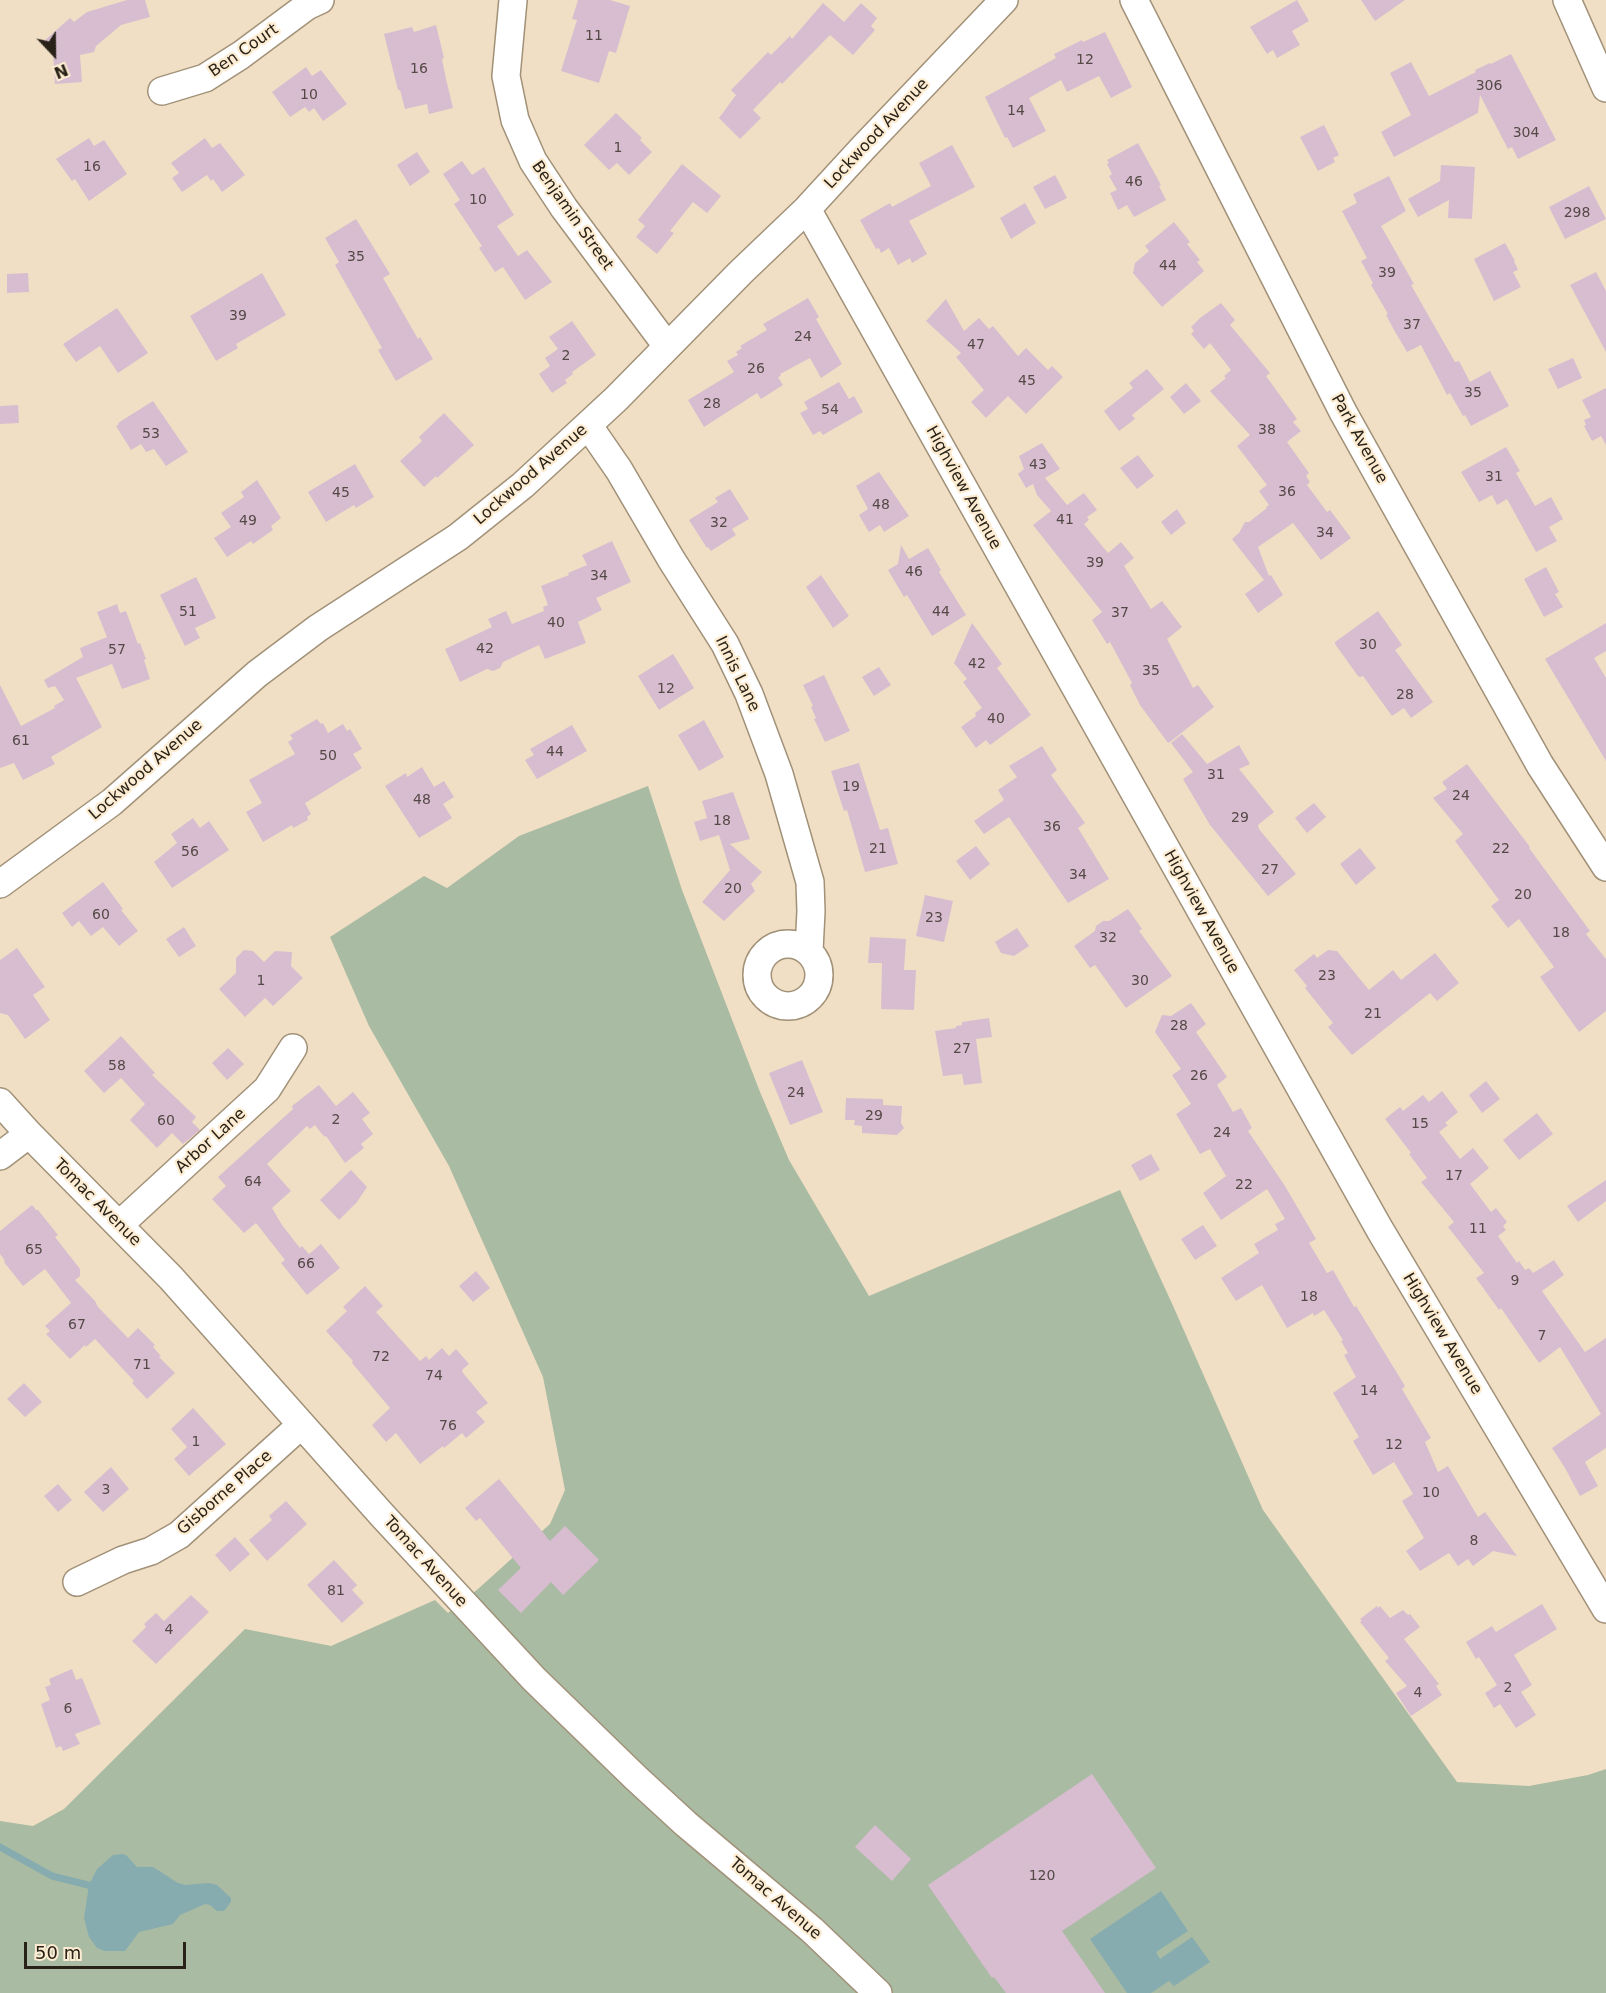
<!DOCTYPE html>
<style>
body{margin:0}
#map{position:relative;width:1606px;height:1993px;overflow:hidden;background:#f0dfc4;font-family:"DejaVu Sans",sans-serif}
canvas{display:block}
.north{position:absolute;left:24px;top:24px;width:60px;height:60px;-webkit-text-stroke:4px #fdecd1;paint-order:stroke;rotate:158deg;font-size:16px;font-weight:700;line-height:24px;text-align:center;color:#282218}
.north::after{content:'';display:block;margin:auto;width:21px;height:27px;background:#282218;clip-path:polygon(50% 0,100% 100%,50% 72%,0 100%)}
.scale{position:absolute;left:24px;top:1942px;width:162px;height:27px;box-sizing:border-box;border:3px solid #282218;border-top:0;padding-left:8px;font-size:18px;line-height:21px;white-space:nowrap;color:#282218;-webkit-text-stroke:4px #fdecd1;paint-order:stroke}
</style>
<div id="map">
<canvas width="1606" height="1993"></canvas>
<div class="north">N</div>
<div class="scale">50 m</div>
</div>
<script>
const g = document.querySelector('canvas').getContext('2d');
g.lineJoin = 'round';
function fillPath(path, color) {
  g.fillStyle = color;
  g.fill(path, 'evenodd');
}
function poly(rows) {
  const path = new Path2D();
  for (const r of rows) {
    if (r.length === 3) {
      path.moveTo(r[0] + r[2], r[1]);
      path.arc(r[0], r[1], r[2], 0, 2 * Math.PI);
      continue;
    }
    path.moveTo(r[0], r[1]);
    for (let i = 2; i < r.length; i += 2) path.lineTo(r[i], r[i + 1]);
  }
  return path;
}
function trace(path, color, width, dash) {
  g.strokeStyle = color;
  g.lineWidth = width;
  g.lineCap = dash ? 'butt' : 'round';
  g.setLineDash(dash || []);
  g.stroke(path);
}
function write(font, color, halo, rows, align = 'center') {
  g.font = font + ' "DejaVu Sans",sans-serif';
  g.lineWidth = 4.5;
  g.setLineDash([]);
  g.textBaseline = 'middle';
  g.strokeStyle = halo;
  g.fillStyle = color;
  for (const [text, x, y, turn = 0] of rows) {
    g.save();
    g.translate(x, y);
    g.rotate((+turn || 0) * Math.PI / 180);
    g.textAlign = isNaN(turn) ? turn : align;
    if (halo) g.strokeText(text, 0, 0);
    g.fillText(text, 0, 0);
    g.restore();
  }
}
fillPath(poly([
 [648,786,682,890,760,1092,789,1160,869,1296,1120,1190,1174,1308,1263,1510,1457,1782,1529,1786,1588,1775,1606,1769,1606,1993,0,1993,0,1821,33,1826,64,1809,245,1629,331,1646,435,1600,448,1613,478,1589,550,1524,565,1490,543,1377,449,1166,369,1026,330,937,424,876,447,888,519,836]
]), '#a9bba3');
fillPath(poly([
 [122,1854,126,1855,137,1867,153,1867,178,1883,185,1885,209,1883,217,1885,231,1898,231,1902,224,1911,217,1911,210,1905,205,1904,180,1915,173,1924,139,1932,125,1951,105,1951,97,1948,89,1937,84,1918,89,1885,97,1869,113,1855],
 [1161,1891,1188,1931,1156,1952,1160,1959,1192,1937,1210,1962,1174,1986,1169,1981,1151,1993,1127,1993,1090,1939]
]), '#86acb0');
trace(poly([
 [0,1847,52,1876,96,1887]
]), '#86acb0', 7);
fillPath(poly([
 [127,0,145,0,150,17,121,25,96,46,94,52,80,55,82,82,55,84,53,53,54,53,44,41,70,18,74,22,87,12],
 [578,0,610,0,630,6,616,53,609,51,599,83,561,71,577,20,572,19],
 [1297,0,1309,21,1292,31,1300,45,1277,58,1273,50,1267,54,1250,27],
 [1361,0,1405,0,1375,21],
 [823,3,844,22,861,3,877,18,871,26,875,30,853,55,830,35,782,84,780,82,753,110,761,118,740,139,719,118,736,95,731,90,768,52,771,55,790,36,792,39],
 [436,25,444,58,442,59,446,79,453,108,429,114,427,104,405,109,400,90,398,90,384,34,412,27,414,32],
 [1105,32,1132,87,1111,98,1099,76,1067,92,1061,80,1029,98,1046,131,1013,148,1007,137,1005,138,985,97,1056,58,1054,54,1082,40,1083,42],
 [1511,54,1556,140,1518,159,1512,147,1508,149,1480,95,1478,113,1394,157,1381,132,1411,115,1390,73,1411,62,1429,96,1476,72,1475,70,1490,63,1491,64],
 [306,67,312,76,321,70,347,104,323,121,314,108,309,112,305,107,290,117,272,92],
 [616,113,642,138,640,140,652,152,629,175,617,163,609,170,584,145],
 [1324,125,1339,155,1333,158,1335,162,1318,171,1300,137],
 [89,138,94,146,104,140,127,174,89,201,75,179,72,181,56,159],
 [205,138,212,148,220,143,245,175,222,192,213,179,211,181,207,175,182,192,172,178,179,173,171,163],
 [1138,143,1161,185,1159,186,1166,200,1134,217,1127,205,1118,210,1110,193,1117,190,1109,176,1112,174,1107,164,1109,163,1107,160],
 [952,145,975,187,909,221,927,254,912,263,910,258,898,265,889,248,881,253,879,248,876,249,860,220,890,203,892,207,931,186,919,163],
 [417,152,430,172,410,186,397,165],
 [462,161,472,175,484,167,514,215,497,226,518,256,527,250,552,282,525,300,503,267,495,272,479,248,482,246,454,204,460,200,443,174],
 [682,164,721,196,707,213,693,202,670,231,674,233,657,254,636,237,645,226,638,220],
 [1441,165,1475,167,1472,219,1448,218,1449,200,1418,217,1408,199,1440,181],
 [1055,175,1067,198,1045,209,1033,187],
 [1389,176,1406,211,1381,226,1414,284,1411,285,1455,362,1459,361,1470,382,1490,371,1509,406,1471,426,1465,415,1463,416,1450,393,1447,395,1421,345,1407,352,1394,330,1386,315,1388,314,1371,285,1373,283,1361,261,1367,258,1342,211,1357,203,1353,194],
 [1589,186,1606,219,1565,239,1549,207],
 [1025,203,1036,223,1011,239,1000,218],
 [356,219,390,274,383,278,418,339,420,337,433,359,396,381,378,350,382,348,335,265,339,262,325,238],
 [1174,222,1190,242,1187,244,1200,260,1197,262,1204,271,1162,307,1133,273,1135,263,1149,251,1145,246],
 [1505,243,1515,261,1514,261,1518,270,1513,272,1521,287,1494,301,1474,259],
 [1596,272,1606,291,1606,352,1570,285],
 [28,273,29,292,7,293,7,274],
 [262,273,286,315,236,344,238,348,216,361,190,316],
 [808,298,819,317,816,319,842,364,821,378,810,358,780,374,781,376,778,377,783,385,761,399,757,393,704,427,688,400,734,372,727,361,738,355,736,352,742,348,740,346,767,330,763,324],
 [946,299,964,331,979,318,989,329,993,326,1018,356,1026,348,1048,370,1052,366,1063,377,1026,414,1008,396,986,418,971,402,984,390,956,357,961,353,926,321],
 [1221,303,1235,320,1230,325,1270,373,1266,376,1297,419,1293,422,1301,431,1287,442,1309,473,1306,476,1310,482,1307,485,1327,512,1330,510,1351,538,1321,560,1293,523,1258,547,1269,576,1271,575,1283,595,1258,613,1245,594,1264,580,1232,539,1239,533,1245,522,1249,522,1267,508,1266,507,1269,505,1259,491,1267,485,1237,446,1250,435,1210,391,1226,378,1224,376,1231,370,1210,343,1204,349,1191,334,1194,331,1191,327,1200,318],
 [117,308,148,353,118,373,100,346,76,362,63,344],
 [572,321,596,355,572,372,573,374,565,380,567,383,552,393,539,374,550,366,545,358,558,349,549,337],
 [1573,358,1582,378,1558,389,1548,369],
 [1147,369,1164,389,1132,415,1135,419,1119,431,1104,411,1133,388,1129,383],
 [839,382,849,399,854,396,863,412,823,435,820,431,813,435,800,413,808,409,804,402],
 [1186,383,1201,401,1184,414,1170,397],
 [1606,388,1606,445,1601,436,1592,441,1584,426,1586,425,1584,420,1591,417,1582,400],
 [153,401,188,452,166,466,154,449,146,452,141,444,131,450,116,426,119,424,118,423],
 [18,405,19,423,0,424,0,406],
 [444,413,474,445,437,478,436,476,424,487,400,461,422,441,419,437],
 [1042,443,1060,469,1045,478,1067,505,1084,493,1097,510,1087,517,1089,520,1084,524,1108,553,1121,542,1134,558,1124,566,1151,609,1162,601,1182,627,1167,639,1193,688,1198,685,1214,707,1170,742,1168,743,1140,705,1130,685,1132,683,1110,642,1107,644,1092,620,1102,612,1033,525,1051,511,1037,495,1033,484,1026,488,1018,474,1024,469,1019,456],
 [1506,447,1520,471,1516,473,1535,506,1551,497,1563,519,1549,527,1557,541,1536,552,1507,499,1497,505,1492,495,1479,502,1461,472],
 [1138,455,1154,476,1137,489,1120,468],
 [355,464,374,497,356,508,354,505,326,522,308,492],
 [879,472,909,516,884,532,880,525,869,532,859,515,868,509,856,486],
 [257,480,281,518,271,526,273,530,253,544,251,541,227,557,214,538,231,527,221,513,244,497,241,492],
 [730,489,749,519,732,529,736,535,711,551,708,547,707,548,689,520,718,502,715,498],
 [1177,509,1186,523,1171,535,1161,522],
 [612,541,631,582,596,598,602,610,578,622,586,643,545,659,539,645,503,662,500,668,493,671,487,669,460,682,445,649,492,627,488,619,506,611,512,624,544,611,543,607,548,605,541,586,569,575,568,573,587,565,582,555],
 [901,545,909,559,928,548,941,570,939,572,966,615,932,636,907,595,904,597,888,570,898,564],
 [1546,567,1559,592,1555,594,1563,607,1544,617,1524,579],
 [821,575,849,616,833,628,806,587],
 [196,577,216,618,195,628,200,638,185,646,160,595],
 [117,604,120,613,126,611,138,644,140,643,146,659,144,660,150,679,122,689,112,664,76,678,102,727,51,757,55,764,23,780,14,763,0,768,0,685,21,726,55,708,54,706,64,700,55,686,48,688,44,680,83,657,80,648,107,637,97,612],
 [1378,611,1402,645,1395,650,1433,702,1411,718,1404,708,1392,716,1363,676,1360,677,1358,676,1335,644,1335,642],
 [972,623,1002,664,997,668,1031,715,990,745,986,740,976,748,961,727,976,716,975,713,982,708,963,682,967,679,954,663],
 [1606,623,1606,651,1594,658,1606,678,1606,761,1545,659],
 [673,654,694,688,659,710,638,676],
 [879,667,891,685,874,696,862,677],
 [824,675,850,731,825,742,814,719,816,718,811,707,813,706,803,685],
 [317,719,321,724,323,723,328,733,343,724,347,731,350,729,362,749,353,754,362,768,305,803,311,814,307,817,308,820,293,828,292,825,263,842,246,812,262,803,249,780,295,754,288,742,293,739,290,735],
 [704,720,724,757,699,771,678,735],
 [572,725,587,751,537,779,525,760,534,755,530,749],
 [1182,734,1207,764,1239,745,1250,764,1239,769,1274,812,1258,825,1259,829,1296,874,1268,896,1210,825,1183,779,1193,772,1171,743],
 [1042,746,1057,770,1051,775,1085,823,1078,828,1109,879,1068,903,1009,817,984,834,974,821,1004,800,998,790,1017,777,1009,766],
 [859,763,880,830,888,828,898,864,865,872,847,810,844,811,831,771],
 [1467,764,1530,847,1529,848,1590,931,1586,934,1606,959,1606,1011,1579,1032,1540,977,1554,967,1519,919,1508,928,1491,906,1499,900,1455,841,1463,834,1433,798,1447,789,1442,782],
 [422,767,434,787,444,781,454,797,443,804,452,818,419,838,385,786,406,773,407,777],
 [733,792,750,839,730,844,762,872,751,884,755,891,724,921,702,902,730,870,719,835,700,841,694,822,707,818,702,801],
 [1314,803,1326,817,1307,833,1295,818],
 [193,818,200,828,209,821,229,850,172,888,154,862,177,843,171,834],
 [976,846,990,864,970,880,956,861],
 [1360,848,1376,868,1356,885,1340,864],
 [103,882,123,909,121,910,138,931,119,946,103,927,91,936,79,921,72,927,62,913],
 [925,895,953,901,944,942,916,936],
 [1128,909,1142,929,1139,931,1172,976,1126,1008,1095,965,1090,968,1074,946,1095,931,1096,926,1103,921,1109,921],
 [184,927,196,946,179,957,166,939],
 [1017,928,1029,946,1014,956,1001,953,995,942],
 [870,937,906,939,904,970,916,970,914,1010,881,1009,882,963,868,963],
 [17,948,45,987,33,995,50,1020,25,1039,8,1015,0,1013,0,960],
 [244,950,253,951,264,962,275,951,292,952,291,966,303,978,273,1006,265,998,245,1017,219,989,236,973,236,958],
 [1328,950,1337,951,1369,990,1393,970,1401,980,1435,953,1459,983,1437,1001,1430,993,1352,1055,1328,1027,1333,1023,1305,988,1307,986,1294,970,1314,954,1317,958],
 [1191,1003,1206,1024,1196,1032,1227,1077,1217,1085,1233,1112,1241,1108,1252,1128,1248,1131,1285,1186,1316,1239,1309,1243,1327,1273,1333,1270,1354,1307,1356,1306,1405,1386,1402,1389,1431,1438,1425,1442,1438,1472,1448,1466,1478,1517,1485,1512,1517,1556,1493,1551,1473,1566,1468,1559,1458,1566,1449,1553,1420,1571,1406,1551,1424,1538,1402,1501,1413,1494,1394,1462,1373,1475,1353,1441,1359,1437,1333,1393,1356,1377,1344,1355,1348,1353,1341,1341,1343,1340,1324,1310,1314,1316,1313,1313,1287,1328,1262,1285,1236,1301,1221,1278,1259,1253,1254,1244,1278,1230,1275,1224,1285,1219,1267,1189,1221,1220,1203,1193,1226,1176,1210,1149,1200,1154,1176,1114,1191,1104,1172,1075,1181,1069,1155,1032,1162,1015,1171,1016],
 [989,1018,992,1037,976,1039,982,1083,964,1085,962,1074,943,1076,935,1031,956,1028,956,1026,962,1025,962,1022],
 [121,1036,155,1073,152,1075,196,1117,192,1122,200,1130,183,1144,172,1133,157,1148,130,1120,145,1104,121,1078,104,1093,84,1071],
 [228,1048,244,1064,227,1080,212,1063],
 [802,1060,823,1112,790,1125,769,1073],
 [1486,1081,1500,1099,1482,1113,1469,1095],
 [319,1085,336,1106,353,1092,370,1113,362,1119,373,1134,361,1144,364,1148,345,1163,326,1136,325,1137,321,1133,315,1125,310,1129,307,1126,267,1164,291,1191,272,1208,282,1225,300,1248,302,1246,309,1254,321,1244,340,1268,307,1295,281,1263,285,1260,256,1223,244,1233,212,1199,226,1186,218,1177,293,1109,292,1106],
 [1442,1091,1458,1112,1445,1123,1448,1125,1439,1132,1460,1159,1473,1148,1489,1168,1470,1184,1491,1212,1496,1208,1507,1222,1503,1226,1506,1230,1498,1236,1517,1263,1519,1261,1525,1270,1529,1268,1533,1273,1554,1260,1564,1275,1542,1291,1585,1352,1606,1338,1606,1448,1585,1462,1598,1486,1580,1496,1565,1468,1552,1448,1601,1414,1560,1347,1539,1363,1501,1308,1499,1310,1476,1278,1484,1273,1448,1227,1454,1222,1421,1182,1427,1178,1409,1154,1411,1153,1385,1119,1400,1107,1403,1111,1423,1095,1429,1102],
 [846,1098,883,1099,883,1105,902,1106,901,1123,904,1128,897,1135,862,1133,862,1126,854,1125,855,1120,845,1120],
 [1537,1113,1553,1134,1519,1160,1503,1140],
 [1151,1154,1160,1170,1140,1181,1131,1165],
 [351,1170,367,1187,357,1202,339,1220,320,1200],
 [1606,1180,1606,1201,1578,1222,1567,1206],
 [32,1205,36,1210,38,1210,58,1235,55,1237,80,1269,80,1276,75,1280,95,1301,98,1307,128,1338,138,1328,155,1345,153,1347,161,1356,159,1357,175,1373,147,1399,132,1383,134,1381,95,1339,86,1347,85,1345,70,1359,46,1334,50,1331,45,1326,71,1303,45,1269,23,1286,4,1262,5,1261,0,1254,0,1231],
 [1203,1225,1217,1246,1195,1260,1181,1239],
 [476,1271,490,1288,473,1302,459,1286],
 [365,1286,383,1306,376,1312,420,1361,426,1356,429,1360,442,1348,449,1356,456,1349,469,1364,462,1370,463,1373,488,1403,476,1412,485,1422,466,1438,462,1433,444,1448,443,1446,420,1464,396,1433,386,1442,372,1425,390,1408,352,1363,353,1361,326,1331,347,1311,343,1307],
 [24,1383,42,1402,25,1417,7,1399],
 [193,1408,226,1444,189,1476,174,1459,187,1447,171,1429],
 [111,1467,129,1489,103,1512,84,1492],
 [499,1479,550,1541,565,1526,599,1560,563,1595,551,1582,521,1613,498,1590,521,1568,480,1518,476,1521,465,1508],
 [58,1484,72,1500,58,1512,44,1496],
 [286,1501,307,1524,267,1561,249,1540,272,1520,269,1516],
 [235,1537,250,1554,230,1572,215,1555],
 [334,1560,357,1585,352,1590,364,1603,342,1623,307,1585],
 [191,1595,209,1612,156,1664,132,1641,146,1627,144,1624,156,1613,164,1621],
 [1542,1604,1557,1629,1514,1655,1532,1685,1521,1692,1536,1715,1516,1728,1500,1704,1494,1708,1485,1693,1497,1685,1479,1657,1476,1659,1466,1642,1492,1626,1496,1632],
 [1377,1606,1378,1608,1380,1606,1390,1618,1403,1610,1408,1615,1410,1614,1420,1627,1404,1639,1439,1684,1436,1686,1442,1695,1411,1716,1396,1693,1407,1686,1385,1661,1389,1658,1360,1622,1362,1621,1360,1619],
 [72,1669,76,1680,82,1678,101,1724,75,1734,80,1744,63,1751,61,1746,56,1748,41,1704,50,1700,45,1687,51,1685,49,1679],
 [1092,1774,1156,1868,1062,1931,1105,1993,1006,1993,994,1977,992,1978,928,1885],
 [875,1825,911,1859,892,1881,855,1847]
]), '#d8bdd0');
const minor = poly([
 [513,0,506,76,515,120,533,161,564,208,667,346],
 [1134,0,1343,412,1540,765,1606,867],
 [1567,0,1606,88],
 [162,91,205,78,241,55,307,6,320,0],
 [807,209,1380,1230,1606,1609],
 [588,425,619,470,671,559,725,644,749,694,779,774,810,882,811,911,809,951],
 [0,884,112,802,257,674,318,628,458,537,523,485,616,399,741,272,807,209,864,147,1004,0],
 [788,975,31],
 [0,1102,29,1134,171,1278,382,1515,534,1679,636,1778,686,1824,812,1930,878,1993],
 [0,1156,29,1134],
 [119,1225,267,1089,293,1048],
 [77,1582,123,1560,151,1551,179,1535,301,1425]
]);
trace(minor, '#a19178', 30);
trace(minor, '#fff', 27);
write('14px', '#544946', null, [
 ["11",594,36],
 ["12",1085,60],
 ["16",419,69],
 ["306",1489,86],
 ["10",309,95],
 ["14",1016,111],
 ["304",1526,133],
 ["1",618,148],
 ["16",92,167],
 ["46",1134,182],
 ["10",478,200],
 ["298",1577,213],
 ["35",356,257],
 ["44",1168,266],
 ["39",1387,273],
 ["39",238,316],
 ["37",1412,325],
 ["24",803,337],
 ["47",976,345],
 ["2",566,356],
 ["26",756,369],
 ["45",1027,381],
 ["35",1473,393],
 ["28",712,404],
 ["54",830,410],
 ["38",1267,430],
 ["53",151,434],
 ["43",1038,465],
 ["31",1494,477],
 ["36",1287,492],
 ["45",341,493],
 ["48",881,505],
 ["41",1065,520],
 ["49",248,521],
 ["32",719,523],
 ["34",1325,533],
 ["39",1095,563],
 ["46",914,572],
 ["34",599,576],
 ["51",188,612],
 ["44",941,612],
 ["37",1120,613],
 ["40",556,623],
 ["30",1368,645],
 ["42",485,649],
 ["57",117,650],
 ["42",977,664],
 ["35",1151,671],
 ["12",666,689],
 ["28",1405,695],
 ["40",996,719],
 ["61",21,741],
 ["44",555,752],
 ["50",328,756],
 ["31",1216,775],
 ["19",851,787],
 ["24",1461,796],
 ["48",422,800],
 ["29",1240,818],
 ["18",722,821],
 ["36",1052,827],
 ["21",878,849],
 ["22",1501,849],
 ["56",190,852],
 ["27",1270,870],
 ["34",1078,875],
 ["20",733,889],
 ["20",1523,895],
 ["60",101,915],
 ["23",934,918],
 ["18",1561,933],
 ["32",1108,938],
 ["23",1327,976],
 ["1",261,981],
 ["30",1140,981],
 ["21",1373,1014],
 ["28",1179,1026],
 ["27",962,1049],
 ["58",117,1066],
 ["26",1199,1076],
 ["24",796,1093],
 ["29",874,1116],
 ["2",336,1120],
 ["60",166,1121],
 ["15",1420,1124],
 ["24",1222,1133],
 ["17",1454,1176],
 ["64",253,1182],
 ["22",1244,1185],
 ["11",1478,1229],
 ["65",34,1250],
 ["66",306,1264],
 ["9",1515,1281],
 ["18",1309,1297],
 ["67",77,1325],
 ["7",1542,1336],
 ["72",381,1357],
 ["71",142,1365],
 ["74",434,1376],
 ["14",1369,1391],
 ["76",448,1426],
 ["1",196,1442],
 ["12",1394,1445],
 ["3",106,1490],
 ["10",1431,1493],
 ["8",1474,1541],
 ["81",336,1591],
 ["4",169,1630],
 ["2",1508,1688],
 ["4",1418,1693],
 ["6",68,1709],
 ["120",1042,1876]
]);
write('16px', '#282218', '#fdecd1', [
 ["Ben Court",244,51,-35],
 ["Lockwood Avenue",877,134,-47],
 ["Benjamin Street",572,216,55],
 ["Park Avenue",1359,439,61],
 ["Lockwood Avenue",531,475,-41],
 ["Highview Avenue",963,488,61],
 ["Innis Lane",737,674,64],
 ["Lockwood Avenue",146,770,-41],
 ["Highview Avenue",1201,912,61],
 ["Arbor Lane",211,1141,-42],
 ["Tomac Avenue",97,1203,45],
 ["Highview Avenue",1442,1334,59],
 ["Gisborne Place",225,1493,-41],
 ["Tomac Avenue",425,1562,48],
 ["Tomac Avenue",775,1899,41]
]);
</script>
